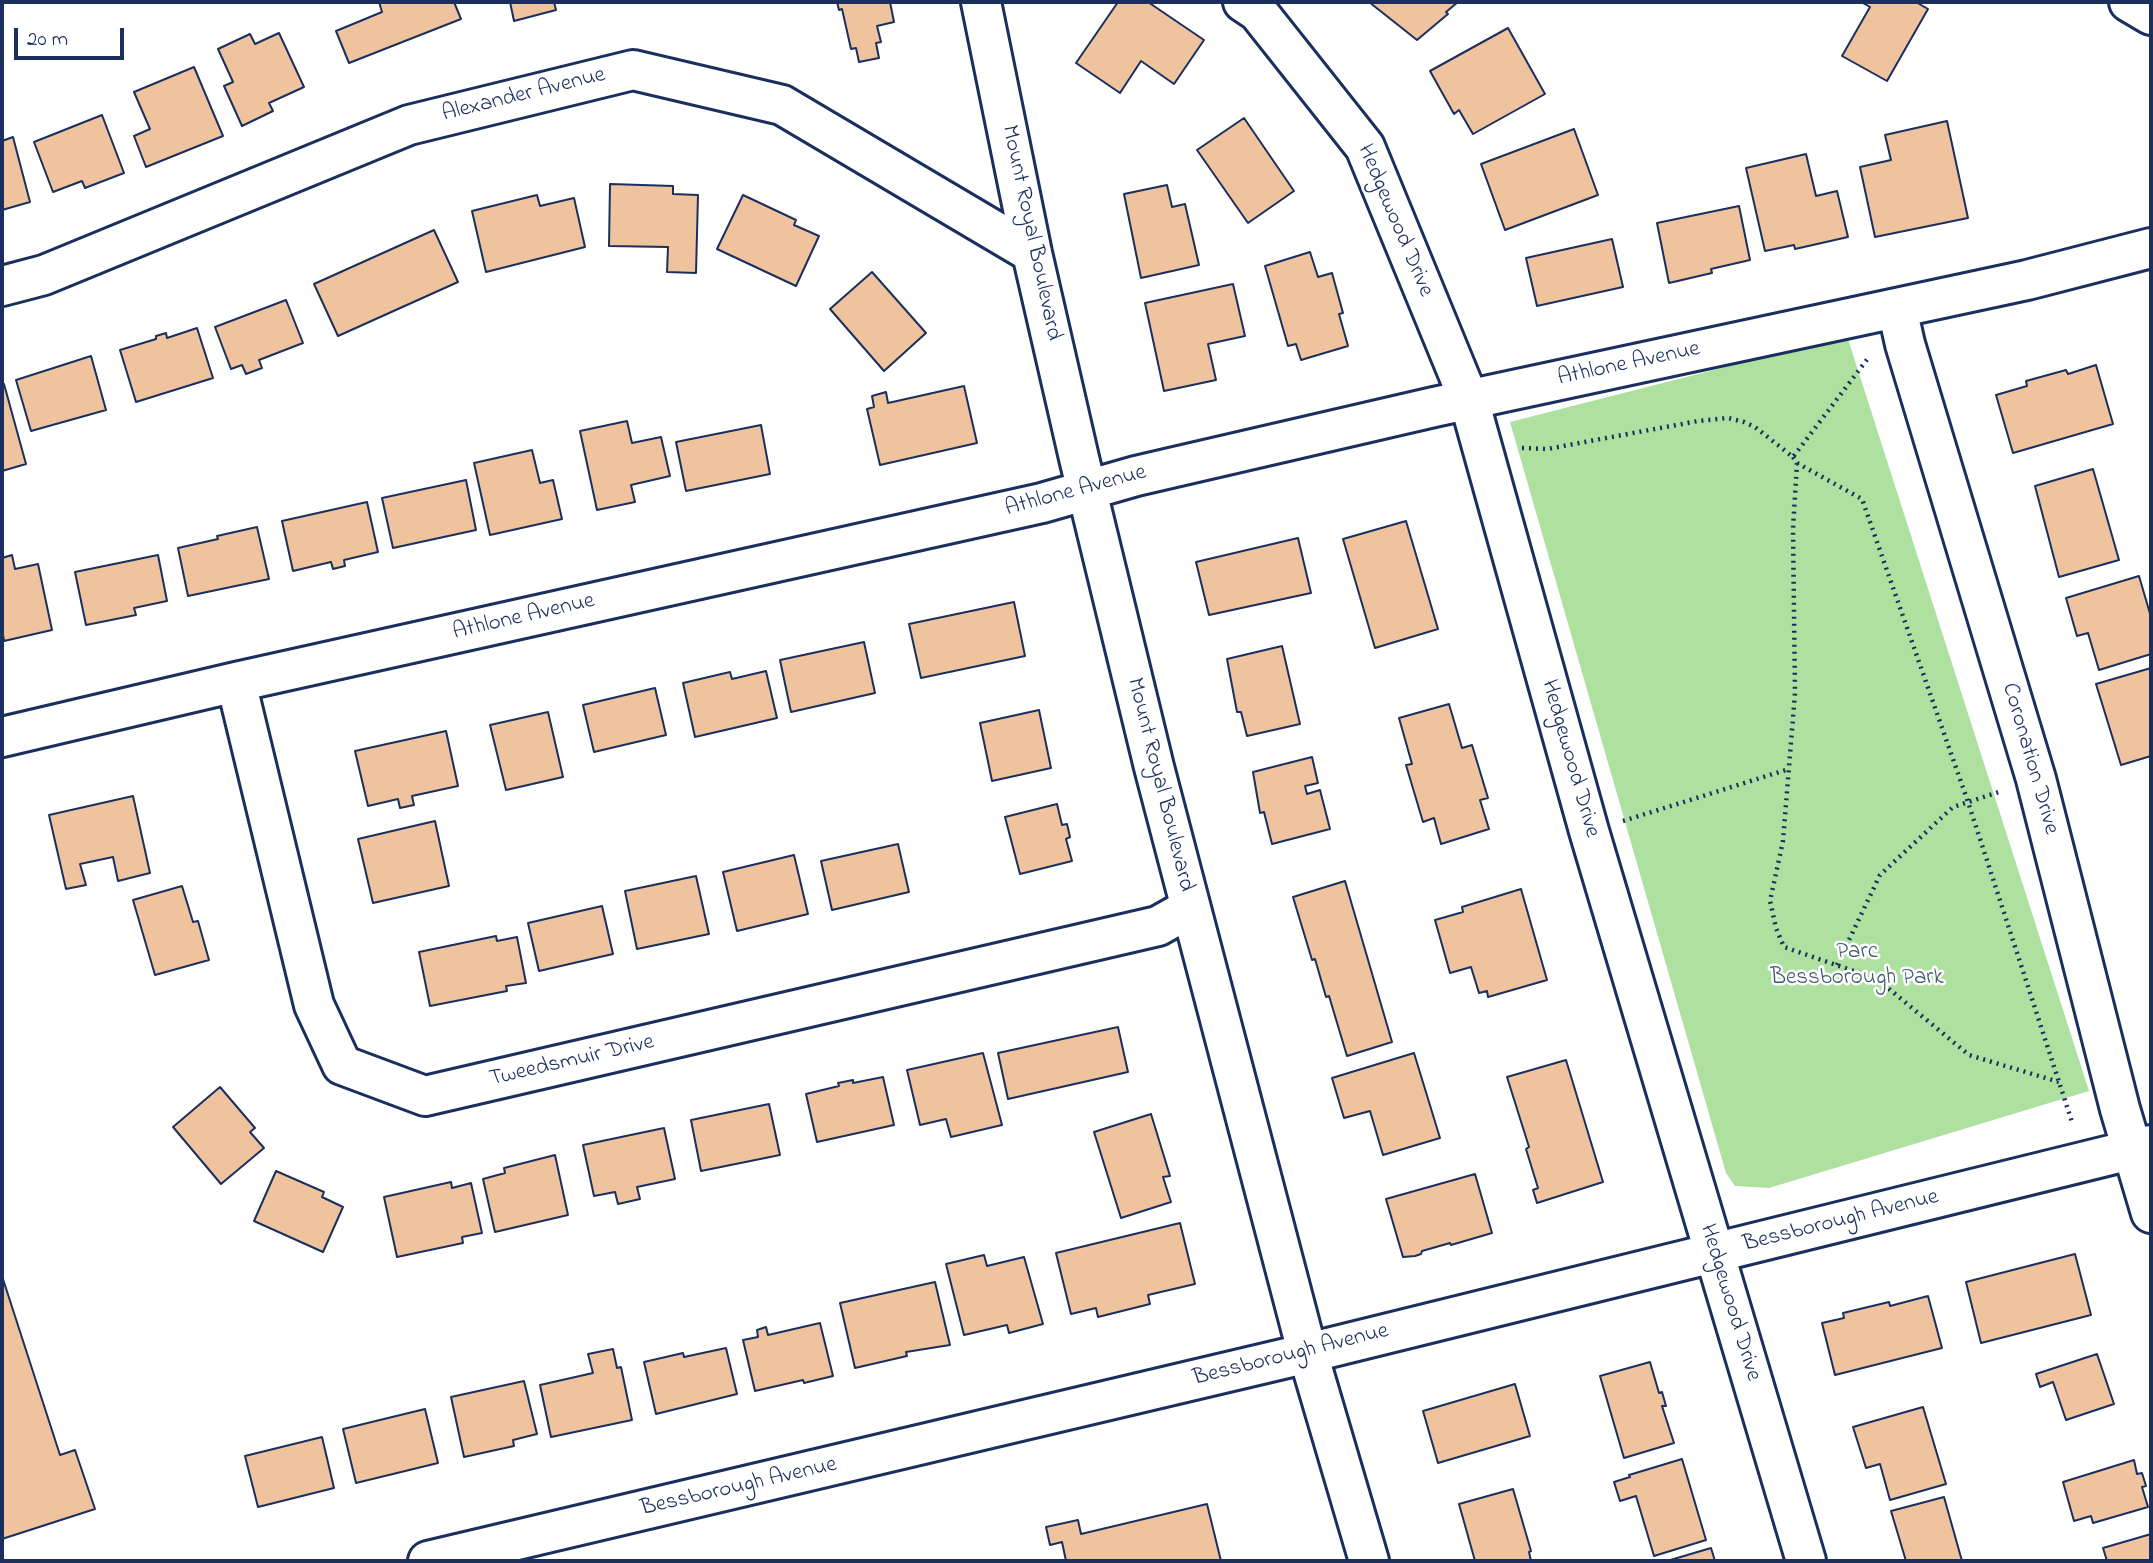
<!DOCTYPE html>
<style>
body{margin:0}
#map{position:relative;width:2153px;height:1563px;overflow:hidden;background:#fff;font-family:"Indie Flower",sans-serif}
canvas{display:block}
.frame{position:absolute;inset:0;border:4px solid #1b2f5e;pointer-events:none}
.scale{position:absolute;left:14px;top:28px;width:110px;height:32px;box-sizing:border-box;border:4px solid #1b2f5e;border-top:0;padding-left:9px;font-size:21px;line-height:24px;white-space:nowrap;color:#1b2f5e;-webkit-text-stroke:5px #fff;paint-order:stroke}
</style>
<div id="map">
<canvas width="2153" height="1563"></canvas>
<div class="frame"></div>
<div class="scale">20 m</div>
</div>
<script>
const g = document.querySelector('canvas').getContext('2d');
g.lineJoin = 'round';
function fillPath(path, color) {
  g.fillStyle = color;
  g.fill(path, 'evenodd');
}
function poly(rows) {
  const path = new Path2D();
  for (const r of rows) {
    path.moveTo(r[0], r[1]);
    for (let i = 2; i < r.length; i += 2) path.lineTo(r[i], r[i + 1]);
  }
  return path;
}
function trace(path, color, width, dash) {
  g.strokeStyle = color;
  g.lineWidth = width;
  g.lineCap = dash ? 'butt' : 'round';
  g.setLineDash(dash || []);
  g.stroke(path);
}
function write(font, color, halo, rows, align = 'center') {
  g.font = font + ' "Indie Flower",sans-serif';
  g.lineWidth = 5;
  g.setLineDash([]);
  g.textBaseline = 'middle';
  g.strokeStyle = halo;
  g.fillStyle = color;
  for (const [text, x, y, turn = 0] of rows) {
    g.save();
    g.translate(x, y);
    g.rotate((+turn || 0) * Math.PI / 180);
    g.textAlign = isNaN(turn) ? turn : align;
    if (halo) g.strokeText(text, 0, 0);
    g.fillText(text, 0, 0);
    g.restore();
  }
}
fillPath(poly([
 [1847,336,2089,1091,1769,1188,1735,1186,1726,1173,1510,422]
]), '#aee0a0');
const building = poly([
 [379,2,454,2,461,19,349,63,336,31,382,12,379,2],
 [510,2,554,2,556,10,514,21,510,2],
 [837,2,890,2,894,22,877,26,881,42,876,43,879,58,859,62,856,48,851,49,842,9,839,10,837,2],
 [1118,2,1148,2,1204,40,1174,84,1141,61,1120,93,1076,63,1118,2],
 [1369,2,1458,2,1446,12,1448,14,1417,40,1369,2],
 [1861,2,1916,2,1928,9,1887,81,1842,56,1870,7,1861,2],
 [1508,28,1545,94,1473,134,1459,110,1454,114,1430,71,1508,28],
 [279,33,304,87,269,103,273,111,242,126,224,86,233,82,218,49,250,34,255,44,279,33],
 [194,67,223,136,146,167,134,136,150,129,134,92,194,67],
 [102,115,124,173,85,188,82,181,53,192,34,142,102,115],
 [1244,118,1294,191,1248,223,1197,150,1244,118],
 [1947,121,1968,218,1875,237,1860,167,1891,160,1885,135,1947,121],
 [1574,129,1598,195,1505,230,1481,164,1574,129],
 [13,137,30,202,2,210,2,141,13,137],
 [1806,154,1816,196,1837,191,1848,237,1795,249,1794,245,1765,251,1746,168,1806,154],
 [610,184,673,186,673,194,698,195,696,273,667,272,668,247,609,246,610,184],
 [1167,185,1172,207,1185,204,1199,265,1141,278,1124,194,1167,185],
 [537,195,540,206,574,198,585,247,486,272,472,211,537,195],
 [743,195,796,220,794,225,819,236,796,286,717,249,743,195],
 [1739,206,1750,260,1711,269,1712,273,1669,283,1657,223,1739,206],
 [434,230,458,282,338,336,314,284,434,230],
 [1612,239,1623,287,1537,306,1526,258,1612,239],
 [1310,252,1318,277,1332,273,1343,313,1339,314,1348,346,1301,360,1296,344,1288,346,1265,266,1310,252],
 [872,272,926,333,884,371,830,309,872,272],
 [1233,284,1245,336,1208,344,1216,380,1164,391,1145,303,1233,284],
 [286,300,303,343,259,360,262,368,246,374,242,365,231,369,215,327,286,300],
 [197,328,213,378,136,402,120,350,156,339,156,336,166,333,167,338,197,328],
 [91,356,106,410,31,431,16,380,91,356],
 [2096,365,2113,424,2013,453,1996,395,2027,386,2026,381,2066,370,2068,374,2096,365],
 [4,384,26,464,2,471,2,385,4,384],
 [964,386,977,443,880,465,867,409,874,407,872,396,886,392,888,403,964,386],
 [627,421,632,443,661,437,670,476,631,485,635,502,597,510,580,431,627,421],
 [761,425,770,474,686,491,676,442,761,425],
 [532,450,540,483,553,480,562,519,490,535,474,463,532,450],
 [2093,469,2119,560,2059,577,2035,486,2093,469],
 [466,480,476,530,393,548,382,498,466,480],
 [367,502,378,552,344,560,345,566,333,569,331,562,293,571,282,521,367,502],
 [1406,521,1438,629,1375,648,1343,539,1406,521],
 [257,527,269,579,188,596,178,548,218,539,217,536,257,527],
 [1298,538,1311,593,1209,615,1196,562,1298,538],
 [12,555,15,569,38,564,52,630,4,641,2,629,2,558,12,555],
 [158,555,167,601,134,608,136,615,86,625,75,572,158,555],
 [2139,576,2151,617,2151,654,2099,670,2088,633,2077,636,2066,598,2139,576],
 [1014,602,1025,656,921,678,909,624,1014,602],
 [864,642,875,693,791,712,780,660,864,642],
 [1282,646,1300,724,1247,736,1241,712,1237,712,1227,659,1282,646],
 [2151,668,2151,756,2121,765,2096,684,2151,668],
 [766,671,777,718,695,737,683,683,730,672,732,679,766,671],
 [655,688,666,735,594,752,583,705,655,688],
 [1449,704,1462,748,1472,745,1488,798,1480,800,1489,829,1441,844,1434,818,1423,822,1406,765,1412,764,1399,718,1449,704],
 [1039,710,1051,768,992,781,980,723,1039,710],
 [548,712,563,777,506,790,490,725,548,712],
 [446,731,458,786,412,796,414,805,400,808,398,799,368,806,355,751,446,731],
 [1312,757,1318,783,1305,786,1307,794,1320,790,1330,829,1272,844,1264,812,1260,813,1253,772,1312,757],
 [133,796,150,873,118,881,113,857,80,864,86,885,66,889,49,815,133,796],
 [1057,804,1062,825,1067,824,1070,837,1066,839,1072,861,1020,874,1005,817,1057,804],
 [435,821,449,886,373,903,358,839,435,821],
 [898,844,909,892,832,910,821,861,898,844],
 [794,855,808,914,737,931,723,872,794,855],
 [696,876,709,934,637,949,625,891,696,876],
 [1345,881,1392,1042,1347,1056,1329,996,1326,997,1315,959,1312,960,1293,897,1345,881],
 [182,886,193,922,198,921,209,960,155,975,133,900,182,886],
 [1521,889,1547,980,1488,997,1487,991,1479,993,1471,967,1450,973,1435,920,1463,912,1462,907,1521,889],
 [602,906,613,954,539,971,528,923,602,906],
 [496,936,497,941,517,937,526,983,506,986,507,991,430,1006,419,952,496,936],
 [1118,1027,1128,1072,1008,1099,998,1053,1118,1027],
 [983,1053,1002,1125,951,1137,946,1119,920,1125,907,1070,983,1053],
 [1414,1053,1440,1138,1383,1155,1370,1111,1344,1118,1332,1078,1414,1053],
 [1566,1060,1603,1182,1537,1203,1533,1190,1538,1188,1526,1149,1529,1147,1507,1077,1566,1060],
 [883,1077,894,1125,817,1142,806,1094,839,1086,838,1083,853,1080,853,1083,883,1077],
 [220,1087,255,1128,250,1132,264,1148,221,1184,173,1127,220,1087],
 [769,1104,780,1155,701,1171,691,1120,769,1104],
 [1151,1114,1170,1176,1163,1177,1171,1202,1121,1218,1094,1132,1151,1114],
 [664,1128,675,1179,637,1187,640,1199,618,1204,615,1192,594,1196,583,1145,664,1128],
 [555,1155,568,1215,495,1232,483,1179,505,1173,504,1168,555,1155],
 [276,1171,324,1192,322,1197,343,1207,323,1252,254,1221,276,1171],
 [1475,1174,1492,1233,1451,1245,1450,1243,1422,1251,1421,1254,1415,1256,1403,1257,1386,1199,1475,1174],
 [451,1182,452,1188,471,1183,482,1233,462,1237,463,1243,397,1257,384,1197,451,1182],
 [1180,1223,1195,1284,1148,1295,1150,1304,1098,1317,1096,1308,1071,1314,1056,1253,1180,1223],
 [2075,1254,2091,1315,1981,1343,1966,1282,2075,1254],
 [984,1255,987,1266,1024,1257,1043,1324,1009,1333,1007,1325,964,1335,946,1264,984,1255],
 [2,1276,60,1455,75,1450,95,1509,2,1539,2,1276],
 [935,1282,950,1345,906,1352,907,1356,855,1368,840,1303,935,1282],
 [1928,1296,1942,1348,1835,1375,1822,1323,1844,1318,1843,1313,1889,1302,1890,1306,1928,1296],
 [820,1323,833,1376,804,1383,803,1380,755,1391,743,1340,758,1337,757,1330,766,1327,768,1335,820,1323],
 [726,1348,737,1394,656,1414,644,1362,683,1353,684,1357,726,1348],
 [613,1349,617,1368,621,1367,632,1420,551,1437,540,1385,593,1373,588,1354,613,1349],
 [2097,1354,2114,1404,2066,1420,2053,1382,2040,1387,2036,1374,2097,1354],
 [1650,1362,1659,1393,1662,1392,1666,1406,1662,1406,1674,1443,1624,1458,1600,1376,1650,1362],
 [524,1381,537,1434,513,1440,514,1446,464,1457,451,1397,524,1381],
 [1515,1384,1530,1436,1438,1463,1423,1411,1515,1384],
 [1923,1407,1946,1484,1890,1500,1880,1464,1866,1468,1853,1427,1923,1407],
 [425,1409,438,1463,356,1483,343,1429,425,1409],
 [322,1437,334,1488,258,1507,245,1456,322,1437],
 [1682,1459,1706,1540,1654,1556,1636,1496,1620,1501,1614,1482,1630,1477,1629,1475,1682,1459],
 [2134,1460,2137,1474,2142,1473,2146,1486,2142,1487,2148,1507,2093,1523,2091,1516,2074,1521,2063,1482,2134,1460],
 [1513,1489,1531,1551,1529,1552,1531,1561,1475,1561,1459,1504,1513,1489],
 [1944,1497,1962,1561,1906,1561,1891,1511,1944,1497],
 [1207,1504,1221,1561,1066,1561,1062,1542,1050,1545,1046,1527,1078,1520,1081,1534,1207,1504],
 [2151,1534,2151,1561,2107,1561,2103,1548,2151,1534],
 [1711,1548,1715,1561,1667,1561,1711,1548]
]);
fillPath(building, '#eec39e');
trace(building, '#1b2f5e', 2);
const minor = poly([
 [981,2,1032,253,1079,458,1154,767,1304,1340,1369,1561],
 [1243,2,1258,12,1365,147,1469,400,1589,831,1806,1561],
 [2129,2,2151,15],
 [2,286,44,275,409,125,633,70,782,105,1032,253],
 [1897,308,1905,344,2036,779,2120,1109,2151,1213],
 [236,682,314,1005,342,1065,425,1096,1158,926,1190,908],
 [2,737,236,682,1042,503,1136,476,1434,407,2027,280,2151,248],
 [428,1561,1308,1353,2151,1145]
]);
trace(minor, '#1b2f5e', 44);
trace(poly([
 [1522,448,1547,449,1698,421,1728,418,1744,422,1755,427,1793,457,1869,357],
 [1793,457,1797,463,1793,529,1795,693,1783,841,1770,901,1776,928,1784,947,1877,979,1969,1055,2059,1082],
 [1797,463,1862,499,1968,802,2072,1122],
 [1623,821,1789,769],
 [1837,965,1880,875,1953,807,2002,791]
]), '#1b2f5e', 4.5, [2, 5]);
trace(minor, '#fff', 38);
write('23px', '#1b2f5e', '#fff', [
 ["Alexander Avenue",524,96,-14],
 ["Hedgewood Drive",1394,221,67],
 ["Mount Royal Boulevard",1030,233,78],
 ["Athlone Avenue",1629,365,-12],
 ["Athlone Avenue",1076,492,-15],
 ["Athlone Avenue",524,618,-13],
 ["Hedgewood Drive",1569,759,74],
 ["Coronation Drive",2029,759,74],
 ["Mount Royal Boulevard",1159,785,76],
 ["Tweedsmuir Drive",572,1062,-13],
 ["Bessborough Avenue",1841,1222,-14],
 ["Hedgewood Drive",1729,1303,73],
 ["Bessborough Avenue",1291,1356,-14],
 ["Bessborough Avenue",739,1488,-13]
]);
write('23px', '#405b6e', '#fff', [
 ["Parc",1857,953],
 ["Bessborough Park",1857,979]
]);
</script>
